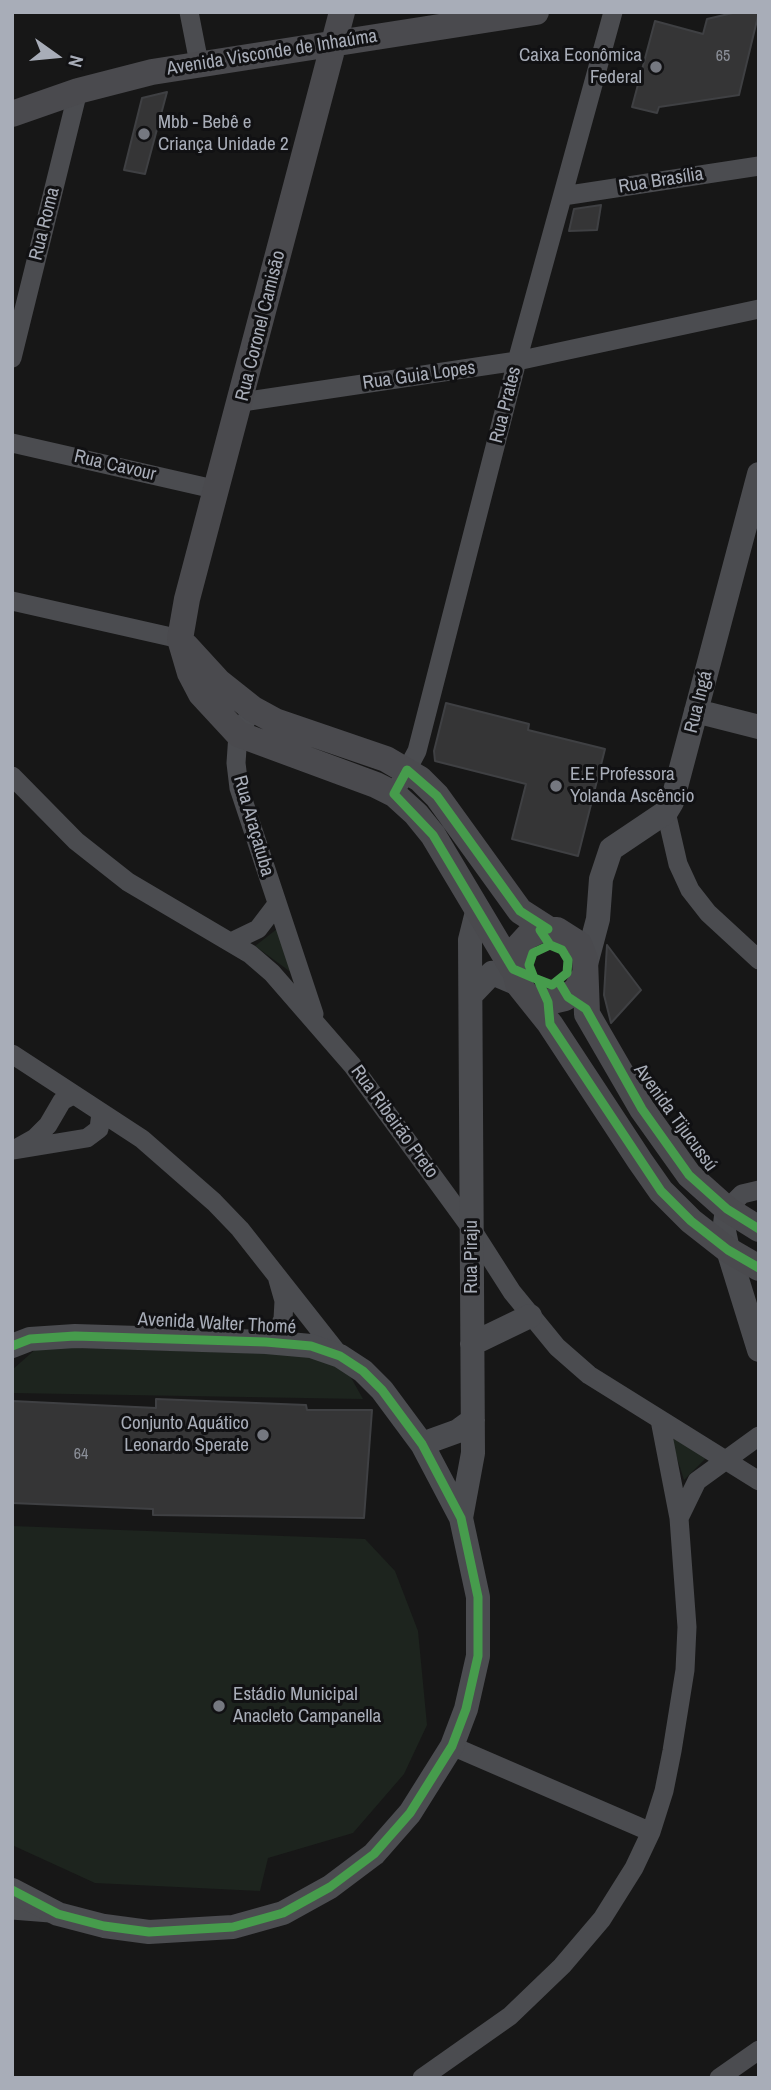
<!DOCTYPE html>
<meta charset="utf-8">
<style>
body{margin:0}
#map{position:relative;width:771px;height:2090px;overflow:hidden;background:#171717;font-family:"Archivo Narrow",sans-serif}
canvas{display:block}
.frame{position:absolute;inset:0;border:14px solid #a8adb8;pointer-events:none}
.north{position:absolute;left:21px;top:21px;width:70px;height:70px;-webkit-text-stroke:5px #111113;paint-order:stroke;rotate:105deg;font-size:19px;font-weight:700;line-height:28px;text-align:center;color:#a8adb8}
.north::after{content:'';display:block;margin:auto;width:24px;height:32px;background:#a8adb8;clip-path:polygon(50% 0,100% 100%,50% 72%,0 100%)}
</style>
<div id="map">
<canvas width="771" height="2090"></canvas>
<div class="frame"></div>
<div class="north">N</div>
</div>
<script>
const g = document.querySelector('canvas').getContext('2d');
g.lineJoin = 'round';
function fillPath(path, color) {
  g.fillStyle = color;
  g.fill(path, 'evenodd');
}
function poly(rows) {
  const path = new Path2D();
  for (const r of rows) {
    path.moveTo(r[0], r[1]);
    for (let i = 2; i < r.length; i += 2) path.lineTo(r[i], r[i + 1]);
  }
  return path;
}
function trace(path, color, width, dash) {
  g.strokeStyle = color;
  g.lineWidth = width;
  g.lineCap = dash ? 'butt' : 'round';
  g.setLineDash(dash || []);
  g.stroke(path);
}
function write(font, color, halo, rows, align = 'center') {
  g.font = font + ' "Archivo Narrow",sans-serif';
  g.lineWidth = 6;
  g.setLineDash([]);
  g.textBaseline = 'middle';
  g.strokeStyle = halo;
  g.fillStyle = color;
  for (const [text, x, y, turn = 0] of rows) {
    g.save();
    g.translate(x, y);
    g.rotate((+turn || 0) * Math.PI / 180);
    g.textAlign = isNaN(turn) ? turn : align;
    if (halo) g.strokeText(text, 0, 0);
    g.fillText(text, 0, 0);
    g.restore();
  }
}
fillPath(poly([
 [277,929,292,973,255,946],
 [38,1347,315,1355,349,1374,363,1399,12,1393,12,1370],
 [670,1436,707,1457,684,1480],
 [12,1526,365,1539,395,1571,418,1631,427,1725,404,1774,353,1833,268,1858,260,1891,95,1883,12,1845]
]), '#1d241e');
const building = poly([
 [737,12,759,12,739,95,659,107,657,113,632,107,655,21,703,34,707,19,737,12],
 [167,92,145,174,124,170,142,98,167,92],
 [601,205,597,230,569,231,574,209,601,205],
 [446,703,529,724,528,730,605,749,578,856,512,839,526,784,435,761,434,751,446,703],
 [607,945,641,990,611,1023,604,995,607,945],
 [156,1399,306,1405,307,1410,372,1410,364,1518,153,1515,153,1509,12,1503,12,1401,156,1408,156,1399]
]);
fillPath(building, '#353536');
trace(building, '#3f4043', 2);
trace(poly([
 [189,12,199,63],
 [563,196,759,166],
 [12,358,78,91],
 [242,402,517,361,759,309],
 [12,443,218,490],
 [12,601,180,639],
 [253,709,238,734,236,763,239,788,314,1014],
 [12,776,76,841,128,882,250,954,272,973,352,1065,473,1231,512,1292,557,1347,589,1375,759,1481],
 [400,783,417,751,517,361,613,12],
 [666,812,678,864,690,890,708,913,759,960],
 [231,942,258,929,277,904],
 [12,1054,142,1139,214,1202,240,1229,340,1356],
 [19,1147,35,1138,48,1125,62,1101,73,1095],
 [14,1150,87,1138,99,1129,101,1113],
 [727,1209,742,1194,759,1190],
 [266,1342,278,1330,283,1319,284,1301,278,1280],
 [679,1518,697,1481,759,1436],
 [452,1746,651,1832],
 [12,1910,50,1913],
 [422,2078,510,2016,562,1966,602,1919,634,1868,651,1832,664,1791,672,1751,685,1670,687,1627,679,1518,660,1420],
 [719,2078,759,2050]
]), '#4b4c50', 19);
trace(poly([
 [696,711,759,727],
 [585,968,598,919,601,879,611,849,666,812,672,802,759,474],
 [471,995,492,973,518,984],
 [727,1209,724,1231,728,1250,759,1350],
 [472,1344,530,1316],
 [12,1346,30,1339,75,1336,266,1342,311,1346,340,1356,363,1371,382,1390,422,1444,461,1518,478,1597,478,1656,466,1709,452,1746,410,1813,374,1854,330,1887,283,1913,233,1927,149,1932,104,1926,58,1914,12,1890],
 [422,1444,458,1431,473,1420],
 [461,1518,473,1453,470,940,477,912]
]), '#4b4c50', 24);
trace(poly([
 [342,12,187,599,180,639,190,673,201,694,238,734,376,785,394,794,416,814,433,835,513,969],
 [12,114,78,91,152,72,536,12],
 [186,646,219,682,253,709,275,721,386,759,420,779,437,796,520,911,548,929],
 [531,998,548,1002,565,998,576,990,584,976],
 [759,1229,727,1209,689,1175,642,1109,587,1014,585,959,579,944,557,930,540,930,528,936,518,947,513,961,518,984,550,1024,640,1161,661,1191,691,1221,728,1250,759,1268]
]), '#4a4a4e', 26);
trace(poly([
 [540,930,550,945,562,950,568,960,567,973,552,985,534,978,529,965,533,953,550,945],
 [534,978,513,969,433,835,394,794,407,770,437,796,520,911,548,929],
 [539,982,548,1002,550,1024,661,1191,691,1221,728,1250,759,1268],
 [559,982,568,997,586,1009,642,1109,689,1175,727,1209,759,1229],
 [12,1346,30,1339,75,1336,266,1342,311,1346,340,1356,363,1371,382,1390,422,1444,461,1518,478,1597,478,1656,466,1709,452,1746,410,1813,374,1854,330,1887,283,1913,233,1927,149,1932,104,1926,58,1914,12,1890]
]), '#469c4c', 9);
for (const [x, y, r, color] of [
 [656,67,7,"#757880"],
 [144,134,7,"#757880"],
 [556,786,7,"#757880"],
 [263,1435,7,"#757880"],
 [219,1706,7,"#757880"]
]) {
  const dot = new Path2D();
  dot.arc(x, y, r, 0, 2 * Math.PI);
  g.fillStyle = color;
  g.fill(dot);
  trace(dot, '#111113', 2.5);
}
write('16px', '#8b8f98', null, [
 ["65",723,57],
 ["64",81,1455]
]);
write('19px', '#a8adb8', '#111113', [
 ["Avenida Visconde de Inhaúma",272,53,-9],
 ["Rua Brasília",661,181,-9],
 ["Rua Roma",45,224,-76],
 ["Rua Coronel Camisão",261,326,-76],
 ["Rua Guia Lopes",419,376,-8],
 ["Rua Prates",506,405,-76],
 ["Rua Cavour",115,466,13],
 ["Rua Ingá",699,702,-76],
 ["Rua Araçatuba",253,826,74],
 ["Avenida Tijucussú",675,1118,54],
 ["Rua Ribeirão Preto",394,1122,54],
 ["Rua Piraju",472,1257,-90],
 ["Avenida Walter Thomé",217,1324,3]
]);
write('19px', '#a8adb8', '#111113', [
 ["Caixa Econômica",642,56,"right"],
 ["Federal",642,78,"right"],
 ["Mbb - Bebê e",158,123],
 ["Criança Unidade 2",158,145],
 ["E.E Professora",570,775],
 ["Yolanda Ascêncio",570,797],
 ["Conjunto Aquático",249,1424,"right"],
 ["Leonardo Sperate",249,1446,"right"],
 ["Estádio Municipal",233,1695],
 ["Anacleto Campanella",233,1717]
], 'left');
</script>
